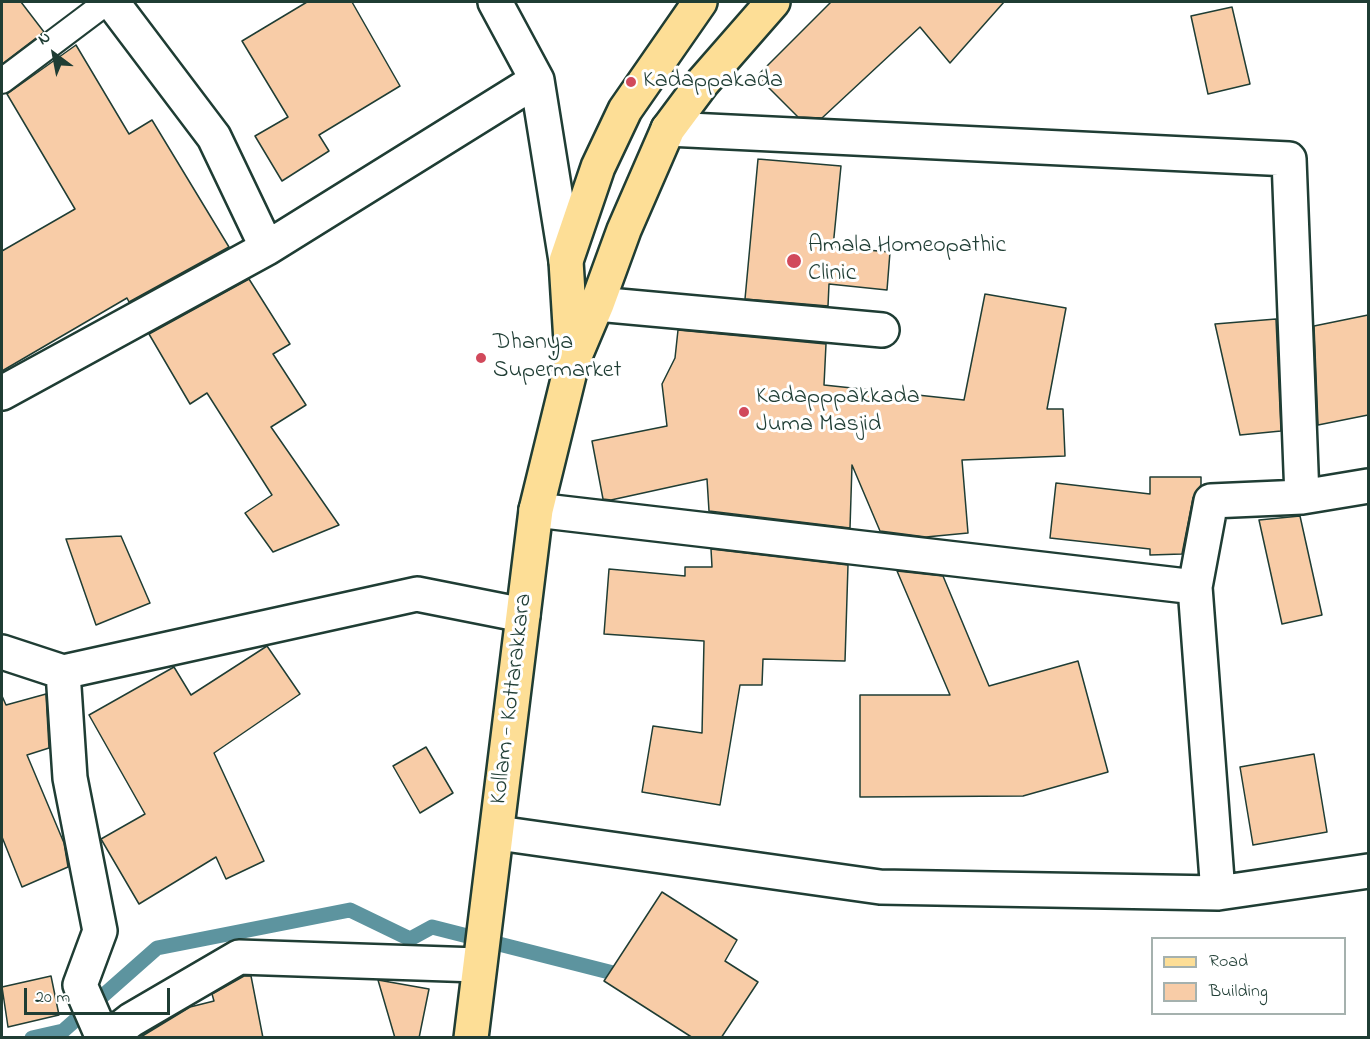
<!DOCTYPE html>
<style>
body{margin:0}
#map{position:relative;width:1370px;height:1039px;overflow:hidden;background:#fff;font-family:"Indie Flower",sans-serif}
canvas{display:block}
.frame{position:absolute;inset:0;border:3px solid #1f3d34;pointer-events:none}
.legend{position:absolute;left:1151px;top:937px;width:195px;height:78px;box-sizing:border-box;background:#fff;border:2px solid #a5b1ae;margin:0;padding:8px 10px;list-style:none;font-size:18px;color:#1f3d34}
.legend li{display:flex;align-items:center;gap:12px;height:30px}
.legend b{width:30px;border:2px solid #a5b1ae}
.north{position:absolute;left:24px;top:24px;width:60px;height:60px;-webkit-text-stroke:4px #fff;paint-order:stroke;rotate:328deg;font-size:16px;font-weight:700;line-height:24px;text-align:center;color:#1f3d34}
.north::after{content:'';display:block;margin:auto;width:21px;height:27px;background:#1f3d34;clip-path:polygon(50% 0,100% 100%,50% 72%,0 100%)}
.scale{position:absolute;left:24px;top:988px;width:146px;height:27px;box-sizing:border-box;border:3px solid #1f3d34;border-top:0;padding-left:8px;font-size:18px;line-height:21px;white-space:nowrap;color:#1f3d34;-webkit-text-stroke:4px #fff;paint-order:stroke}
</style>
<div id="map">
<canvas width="1370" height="1039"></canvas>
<div class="frame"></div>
<ul class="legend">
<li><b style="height:8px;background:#fdde96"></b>Road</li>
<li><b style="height:16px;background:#f8cca7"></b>Building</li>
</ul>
<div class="north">N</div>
<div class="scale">20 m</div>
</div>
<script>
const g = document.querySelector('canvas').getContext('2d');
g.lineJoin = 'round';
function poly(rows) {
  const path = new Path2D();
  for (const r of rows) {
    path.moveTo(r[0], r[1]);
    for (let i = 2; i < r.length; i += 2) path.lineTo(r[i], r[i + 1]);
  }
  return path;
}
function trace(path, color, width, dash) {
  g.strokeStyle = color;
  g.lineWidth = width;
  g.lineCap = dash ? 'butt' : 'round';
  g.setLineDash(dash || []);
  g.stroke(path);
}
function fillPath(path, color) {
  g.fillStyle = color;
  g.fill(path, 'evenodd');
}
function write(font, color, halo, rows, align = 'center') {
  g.font = font + ' "Indie Flower",sans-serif';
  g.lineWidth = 6;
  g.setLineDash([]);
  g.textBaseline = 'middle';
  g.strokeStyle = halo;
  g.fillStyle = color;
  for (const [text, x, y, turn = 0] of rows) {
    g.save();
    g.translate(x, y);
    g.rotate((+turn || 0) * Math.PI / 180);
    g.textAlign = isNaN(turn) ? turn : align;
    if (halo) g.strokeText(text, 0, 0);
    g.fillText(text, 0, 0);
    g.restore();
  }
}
trace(poly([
 [32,1038,63,1031,157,948,350,910,410,939,432,927,621,975,627,981]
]), '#5d949f', 15);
const building = poly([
 [2,2,21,2,44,32,2,64,2,2],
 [307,2,352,2,400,86,319,135,329,151,282,181,255,136,288,117,242,41,307,2],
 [831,2,1004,2,950,63,920,27,822,118,798,117,757,76,831,2],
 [1232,7,1250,84,1208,94,1191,16,1232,7],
 [76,45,129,134,152,120,229,247,129,302,127,298,2,371,2,251,75,209,7,94,76,45],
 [758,159,841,166,833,247,890,252,887,290,829,284,828,306,745,299,758,159],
 [249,279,290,344,273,354,306,405,271,427,339,525,273,552,245,513,272,495,207,393,190,404,149,334,249,279],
 [985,294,1066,308,1047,409,1063,409,1065,456,962,460,968,533,926,537,880,531,852,465,850,528,709,511,707,479,611,500,603,499,592,441,667,426,662,384,675,358,678,330,826,344,824,385,964,400,985,294],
 [1368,315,1368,415,1318,425,1314,326,1368,315],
 [1276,319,1281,431,1240,435,1215,324,1276,319],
 [1150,477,1201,477,1201,485,1193,498,1182,554,1150,555,1150,549,1050,538,1056,483,1150,494,1150,477],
 [1300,516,1322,615,1282,624,1259,520,1300,516],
 [121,536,150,603,96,625,66,539,121,536],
 [711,549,848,565,845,661,763,659,762,685,740,685,720,805,642,792,653,726,702,733,704,641,604,634,609,569,685,576,685,567,712,567,711,549],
 [897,571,943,576,989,686,1078,661,1108,772,1023,796,860,797,860,695,950,695,897,571],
 [267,646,300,694,214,753,264,861,226,879,216,857,139,904,101,839,145,814,89,715,174,667,191,695,267,646],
 [46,694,49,748,27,755,64,843,68,867,22,887,2,837,2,696,6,705,46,694],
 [426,747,453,793,420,813,393,766,426,747],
 [1314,754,1327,832,1253,845,1240,767,1314,754],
 [662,892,737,940,725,961,758,982,721,1038,693,1038,604,981,662,892],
 [51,976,59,1015,8,1027,2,987,51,976],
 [244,976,251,976,263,1038,139,1038,190,1007,214,1001,212,994,244,976],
 [378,980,429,989,419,1038,395,1038,378,980]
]);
fillPath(building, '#f8cca7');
trace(building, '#1f3d34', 1.5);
const lane = poly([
 [2,81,107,2]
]);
const street = poly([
 [112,2,214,137,267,248],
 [495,2,537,80,566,261],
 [597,304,882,330],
 [2,393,267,248,537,80],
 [1302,497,1368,486],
 [536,510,1195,587,1211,501,1302,497,1289,159,668,129],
 [1195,587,1218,893],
 [2,652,63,672],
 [498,833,880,887,1218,893,1368,871],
 [103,1038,80,985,100,931,70,778,63,672,417,594,523,615],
 [108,1038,131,1020,239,957,478,965]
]);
const primary = poly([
 [572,358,566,261,598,167,625,110,700,2],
 [471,1038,536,510,572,363,597,304,624,230,668,129,703,82,773,2]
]);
trace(lane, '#1f3d34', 28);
trace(street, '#1f3d34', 38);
trace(primary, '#1f3d34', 38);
trace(lane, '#fff', 24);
trace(street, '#fff', 33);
trace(primary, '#fdde96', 33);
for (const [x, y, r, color] of [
 [631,82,6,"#d1495b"],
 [794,261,8,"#d1495b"],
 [481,358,6,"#d1495b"],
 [744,412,6,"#d1495b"]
]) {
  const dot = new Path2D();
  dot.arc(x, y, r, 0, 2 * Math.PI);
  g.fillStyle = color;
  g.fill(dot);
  trace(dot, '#fff', 2);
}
write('24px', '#1f3d34', '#fff', [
 ["Kadappakada",643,82],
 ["Amala Homeopathic",808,247],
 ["Clinic",808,275],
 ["Dhanya",493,344],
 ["Supermarket",493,372],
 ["Kadapppakkada",756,398],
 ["Juma Masjid",756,426]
], 'left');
write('24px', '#1f3d34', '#fff', [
 ["Kollam - Kottarakkara",513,699,-83]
]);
</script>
